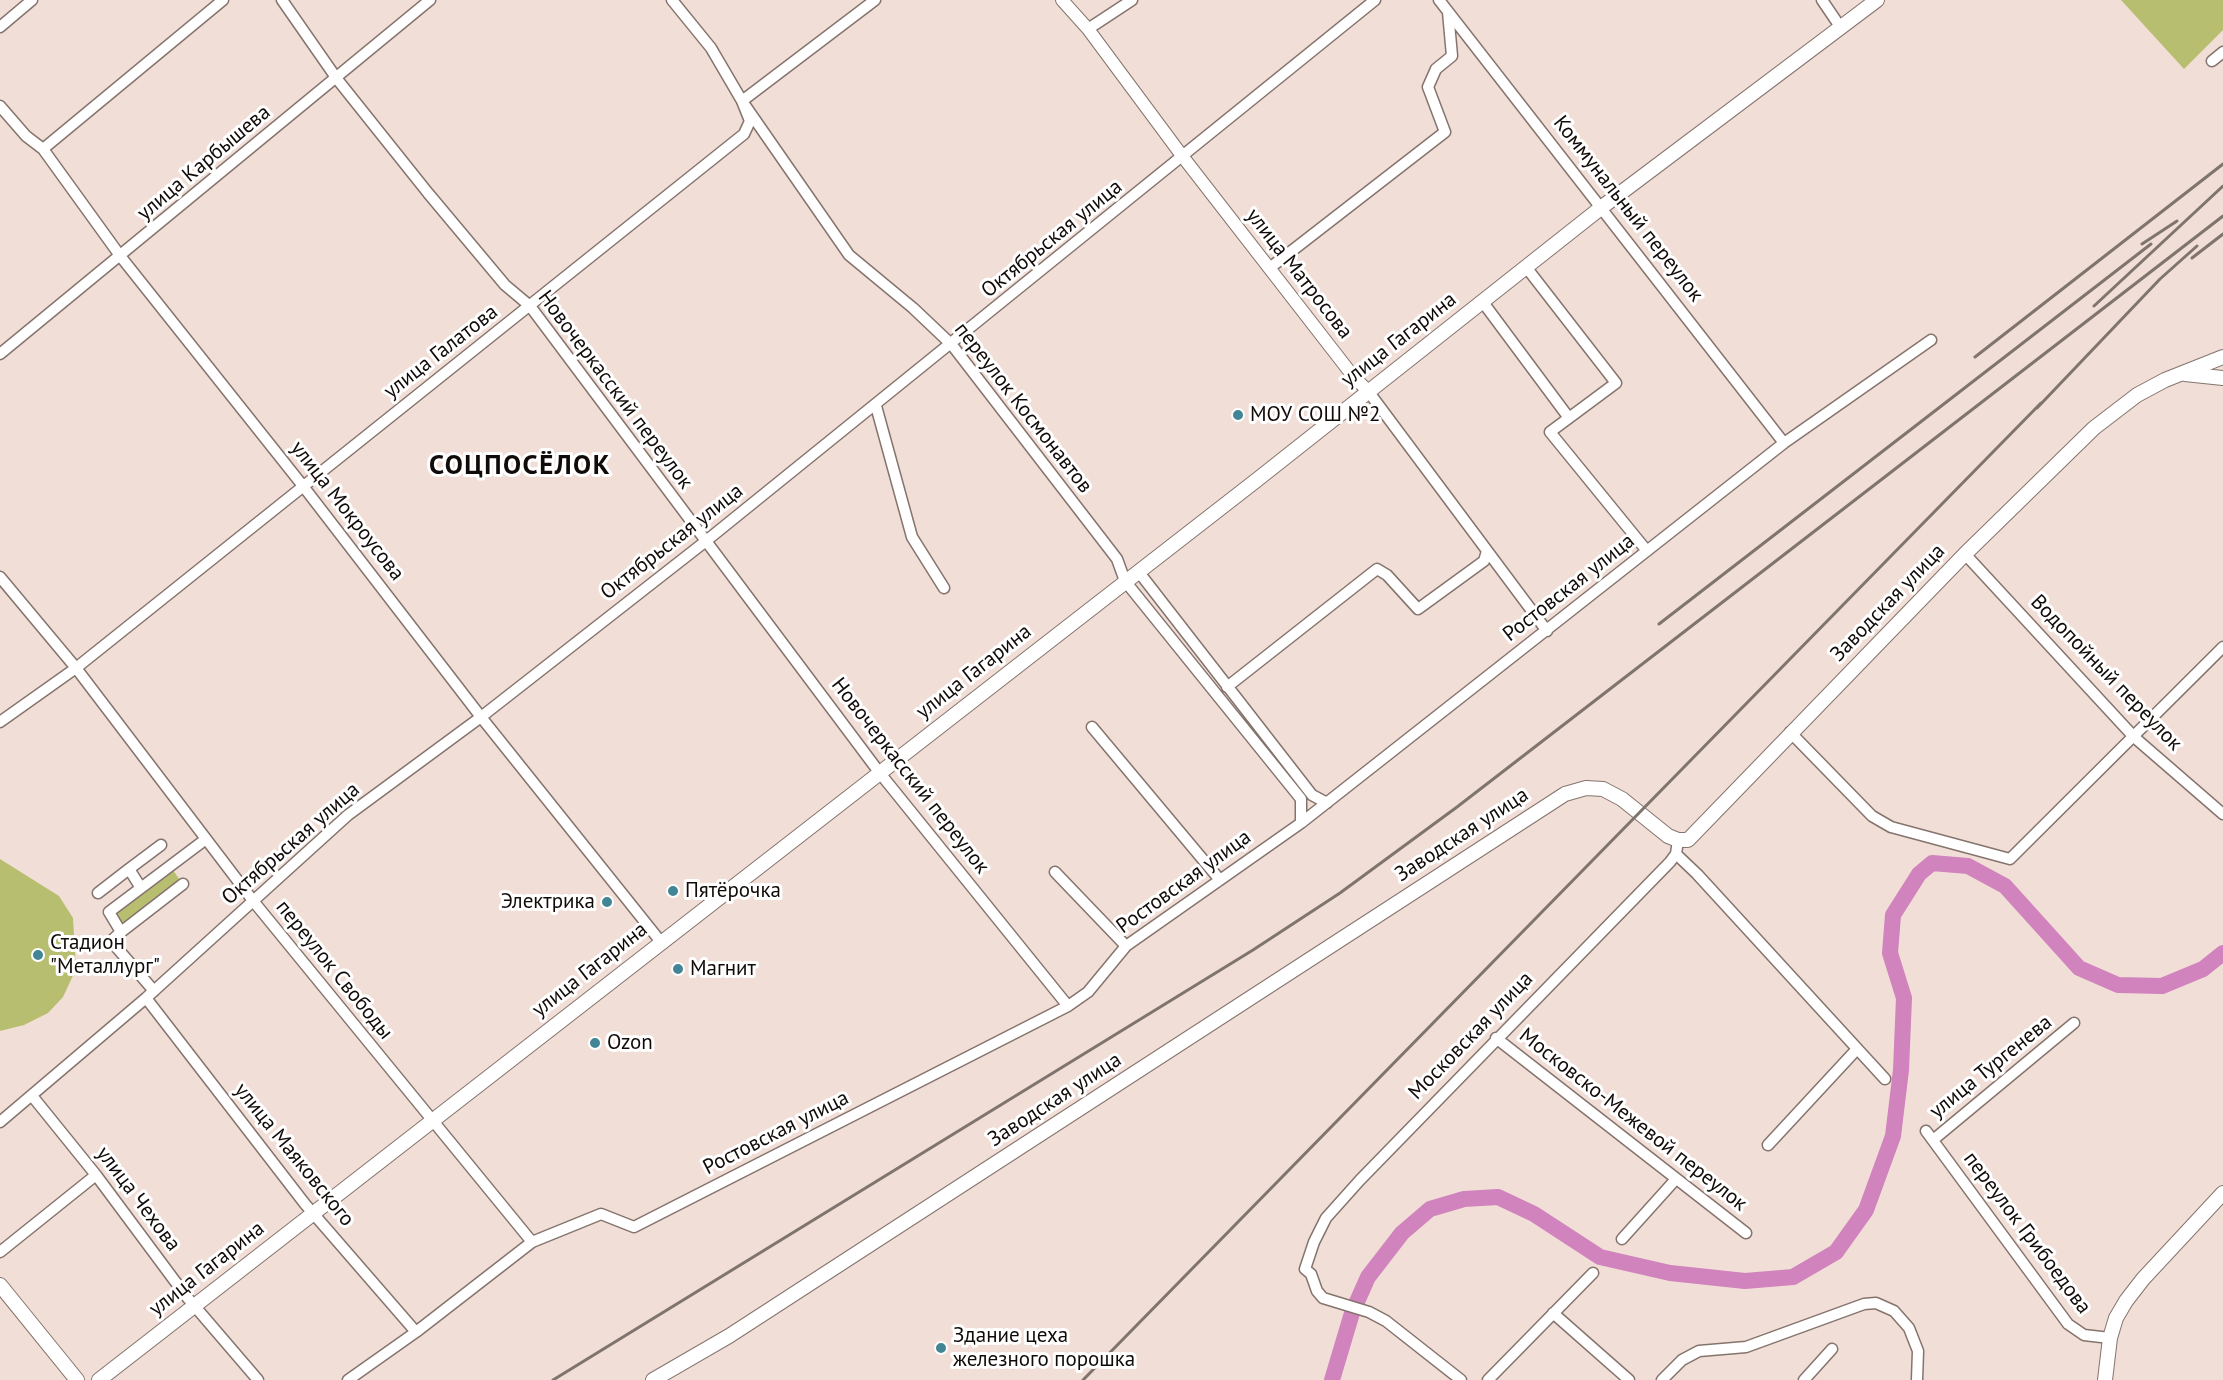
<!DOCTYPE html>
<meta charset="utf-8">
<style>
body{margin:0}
canvas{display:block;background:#f1ded6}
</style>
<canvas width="2223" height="1380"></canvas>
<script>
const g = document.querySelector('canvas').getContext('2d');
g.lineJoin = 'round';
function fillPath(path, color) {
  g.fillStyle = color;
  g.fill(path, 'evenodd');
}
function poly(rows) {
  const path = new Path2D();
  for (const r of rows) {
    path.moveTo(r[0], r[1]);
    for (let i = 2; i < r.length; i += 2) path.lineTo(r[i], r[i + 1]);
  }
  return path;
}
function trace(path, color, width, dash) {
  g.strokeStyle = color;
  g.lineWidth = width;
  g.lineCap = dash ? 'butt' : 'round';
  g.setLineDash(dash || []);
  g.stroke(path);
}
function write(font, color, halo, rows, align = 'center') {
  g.font = font + ' "PT Sans",sans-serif';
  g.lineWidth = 6;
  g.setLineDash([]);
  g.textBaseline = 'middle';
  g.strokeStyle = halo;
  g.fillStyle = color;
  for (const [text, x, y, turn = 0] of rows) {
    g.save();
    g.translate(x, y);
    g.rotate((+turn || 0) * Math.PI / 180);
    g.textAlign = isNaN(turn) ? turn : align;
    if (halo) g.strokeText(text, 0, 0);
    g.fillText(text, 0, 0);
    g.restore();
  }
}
fillPath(poly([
 [2121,0,2223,0,2223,30,2184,69],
 [0,859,59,896,73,918,76,969,63,997,48,1013,24,1025,0,1031],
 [173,870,181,882,120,927,112,913]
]), '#b8be70');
trace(poly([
 [1332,1380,1352,1313,1368,1277,1402,1233,1430,1209,1464,1199,1498,1197,1534,1214,1600,1257,1670,1273,1745,1281,1793,1277,1836,1252,1866,1210,1893,1136,1901,1070,1904,998,1890,953,1893,915,1919,874,1932,863,1968,866,2005,886,2079,968,2118,985,2162,986,2203,969,2223,953]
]), '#d183be', 16);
const minor = poly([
 [282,0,337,79,428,193,505,285,530,306,879,772,1068,1006],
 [672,0,711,48,742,101,849,255,913,308,952,345,1117,559,1125,581,1301,799,1301,823],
 [1439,0,1784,443],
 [1822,0,1841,28],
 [0,27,32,0],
 [1088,29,1132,0],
 [2212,61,2223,52],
 [0,106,26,136,43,149,121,257,303,486,481,717,661,942],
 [43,149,223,0],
 [1271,267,1445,132,1428,87,1436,69,1452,56,1448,12],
 [1526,267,1616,383,1550,432,1647,551],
 [1482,301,1569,418],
 [0,354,430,0],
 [1368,391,1547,631],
 [876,406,912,537,944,588],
 [1965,554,2134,737,2223,814],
 [1138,571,1312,795,1327,803],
 [0,577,76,668,254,902,532,1242],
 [1227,687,1377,569,1387,575,1418,609,1484,561,1487,551],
 [0,722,76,668,744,134,750,121,742,101,875,0],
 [1092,727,1220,880],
 [1790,732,1872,816,1891,827,2010,859,2223,647],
 [1676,854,1697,874,1885,1079],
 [1055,872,1126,946],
 [141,888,129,869,161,845],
 [98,893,129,869],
 [121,932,183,884],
 [154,991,111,941,121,932,109,912,206,839],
 [146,998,305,1204,416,1332],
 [1496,1038,1746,1233],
 [33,1097,96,1175,186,1296,258,1380],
 [0,1122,146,998,348,815,481,717,706,541,1375,0],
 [1926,1131,2068,1324,2084,1335,2110,1338],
 [1933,1140,2074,1023],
 [1768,1145,1857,1049],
 [1622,1239,1676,1179],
 [0,1252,96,1175],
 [1553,1313,1629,1380],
 [348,1380,416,1332,532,1242,601,1214,634,1227,1068,1006,1088,992,1126,946,1301,823,1784,443,1931,340],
 [1461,1380,1386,1321,1369,1312,1323,1298,1317,1291,1311,1274,1305,1269,1314,1242,1326,1218,1360,1180,1670,862,1676,854,1678,840],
 [1488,1380,1593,1273],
 [1662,1380,1682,1360,1699,1351,1746,1347,1864,1304,1876,1303,1894,1311,1909,1328,1918,1351,1917,1380],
 [1804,1380,1832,1349]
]);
const tertiary = poly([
 [1062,0,1088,29,1183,157,1353,376,1368,391]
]);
const secondary = poly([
 [2185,374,2223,378],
 [0,1285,77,1380],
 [99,1380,1258,479,1602,207,1877,0],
 [653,1380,729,1336,1565,794,1586,788,1603,789,1622,799,1668,836,1678,840,1688,840,1965,554,2094,428,2137,395,2165,380,2223,357],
 [2105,1380,2110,1338,2116,1318,2126,1301,2143,1279,2223,1193]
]);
trace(minor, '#85746d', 13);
trace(tertiary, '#85746d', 14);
trace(secondary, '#85746d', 16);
trace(minor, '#fff', 10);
trace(tertiary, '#fff', 12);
trace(secondary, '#fff', 14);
trace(poly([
 [2142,244,2177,221],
 [2192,258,2223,234],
 [2094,306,2223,186],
 [1975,357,2223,164],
 [2037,408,2160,279,2197,246],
 [1659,624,2151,244],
 [553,1380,1253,950,1340,893,1457,807,2223,216],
 [1083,1380,2041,403]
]), '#80746f', 3);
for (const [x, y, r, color] of [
 [1238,415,6,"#428595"],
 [673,891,6,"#428595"],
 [607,902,6,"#428595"],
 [38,955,6,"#428595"],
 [678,969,6,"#428595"],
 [595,1043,6,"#428595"],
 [941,1348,6,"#428595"]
]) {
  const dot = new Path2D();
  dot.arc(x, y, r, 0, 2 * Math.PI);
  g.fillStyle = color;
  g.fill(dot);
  trace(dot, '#fff', 2);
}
write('21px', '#100a08', '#fff', [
 ["улица Карбышева",204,163,-40],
 ["Коммунальный переулок",1628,209,52],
 ["Октябрьская улица",1052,239,-39],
 ["улица Матросова",1299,274,52],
 ["улица Гагарина",1399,340,-38],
 ["улица Галатова",441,352,-38],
 ["Новочеркасский переулок",615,390,53],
 ["переулок Космонавтов",1023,408,52],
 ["улица Мокроусова",347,511,52],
 ["Октябрьская улица",672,542,-38],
 ["Ростовская улица",1569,588,-38],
 ["Заводская улица",1888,603,-46],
 ["улица Гагарина",974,672,-38],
 ["Водопойный переулок",2106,673,46],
 ["Новочеркасский переулок",910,776,52],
 ["Заводская улица",1462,835,-33],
 ["Октябрьская улица",291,844,-41],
 ["Ростовская улица",1184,882,-36],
 ["переулок Свободы",334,970,51],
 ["улица Гагарина",590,970,-38],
 ["Московская улица",1471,1036,-46],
 ["улица Тургенева",1991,1067,-39],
 ["Заводская улица",1055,1100,-33],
 ["Московско-Межевой переулок",1633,1120,38],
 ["Ростовская улица",776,1133,-27],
 ["улица Маяковского",294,1155,51],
 ["улица Чехова",138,1199,53],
 ["переулок Грибоедова",2027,1233,53],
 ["улица Гагарина",207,1269,-38]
]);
write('21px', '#100a08', '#fff', [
 ["МОУ СОШ №2",1250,415],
 ["Пятёрочка",685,891],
 ["Электрика",595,902,"right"],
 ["Стадион",50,943],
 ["\"Металлург\"",50,967],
 ["Магнит",690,969],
 ["Ozon",607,1043],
 ["Здание цеха",953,1336],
 ["железного порошка",953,1360]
], 'left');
g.letterSpacing = '1.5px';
write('bold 27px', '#100a08', '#fff', [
 ["СОЦПОСЁЛОК",520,466]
]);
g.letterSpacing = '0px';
</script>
